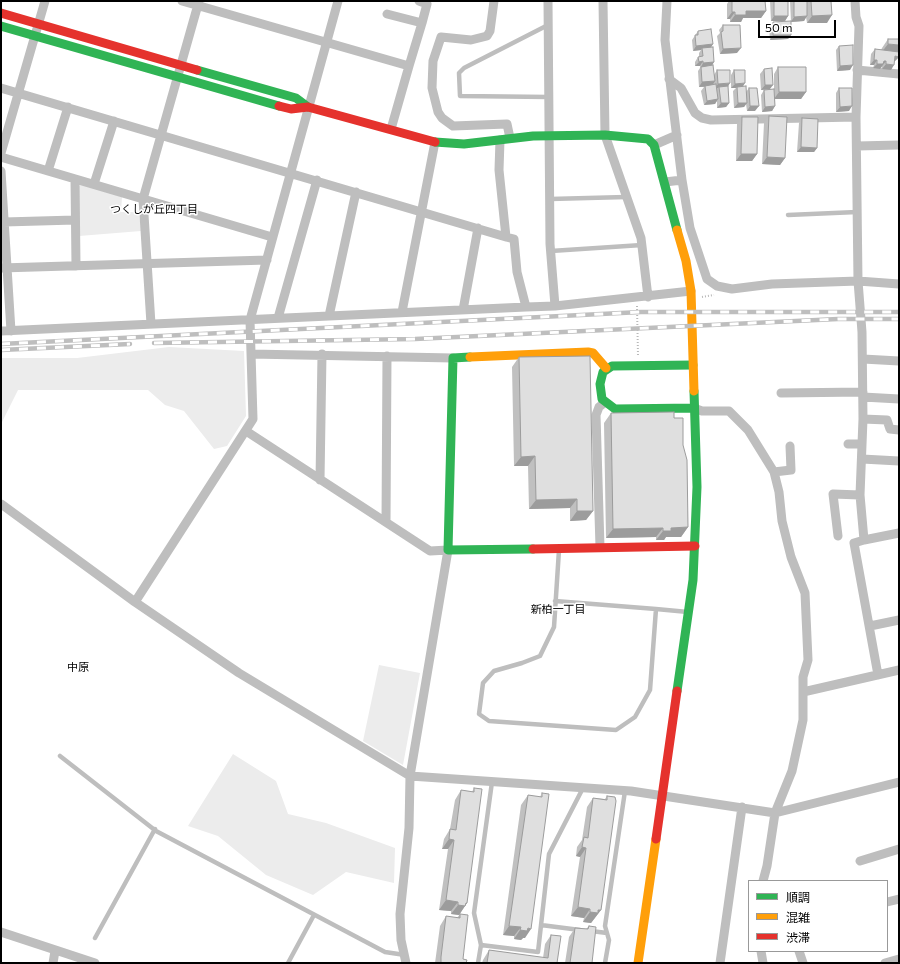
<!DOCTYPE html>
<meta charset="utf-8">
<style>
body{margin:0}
#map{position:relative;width:900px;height:964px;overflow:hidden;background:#fff;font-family:Commissioner,"Noto Sans JP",sans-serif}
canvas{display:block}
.frame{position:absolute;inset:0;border:2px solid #000;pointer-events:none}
.legend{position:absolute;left:748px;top:880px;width:140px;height:72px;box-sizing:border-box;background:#fff;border:1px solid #999;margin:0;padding:5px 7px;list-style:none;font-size:12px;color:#000}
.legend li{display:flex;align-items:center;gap:8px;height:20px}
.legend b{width:20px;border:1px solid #999}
.scale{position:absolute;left:758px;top:20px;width:78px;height:18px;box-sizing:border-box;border:2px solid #000;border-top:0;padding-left:5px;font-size:12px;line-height:14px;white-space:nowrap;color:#000;-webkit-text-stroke:3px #fff;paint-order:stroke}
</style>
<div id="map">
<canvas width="900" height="964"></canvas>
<div class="frame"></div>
<ul class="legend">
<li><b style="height:5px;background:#30b455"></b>順調</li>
<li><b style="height:5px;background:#ff9f0a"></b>混雑</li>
<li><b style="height:5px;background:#e5322d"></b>渋滞</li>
</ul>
<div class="scale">50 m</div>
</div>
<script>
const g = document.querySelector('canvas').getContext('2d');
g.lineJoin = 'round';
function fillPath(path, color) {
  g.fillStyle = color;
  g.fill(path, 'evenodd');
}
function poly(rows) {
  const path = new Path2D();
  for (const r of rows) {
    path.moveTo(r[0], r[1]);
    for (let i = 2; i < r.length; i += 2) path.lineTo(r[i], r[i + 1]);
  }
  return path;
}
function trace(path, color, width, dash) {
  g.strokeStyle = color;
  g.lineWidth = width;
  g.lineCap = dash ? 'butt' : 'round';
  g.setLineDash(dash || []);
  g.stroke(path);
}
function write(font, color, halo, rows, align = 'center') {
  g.font = font + ' Commissioner,"Noto Sans JP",sans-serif';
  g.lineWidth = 3;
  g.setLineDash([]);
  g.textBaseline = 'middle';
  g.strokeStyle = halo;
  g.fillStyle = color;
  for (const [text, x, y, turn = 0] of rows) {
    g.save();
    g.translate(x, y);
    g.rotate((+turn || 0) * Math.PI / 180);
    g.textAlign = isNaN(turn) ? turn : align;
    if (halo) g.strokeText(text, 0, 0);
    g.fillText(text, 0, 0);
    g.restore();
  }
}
fillPath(poly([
 [82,184,122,197,121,212,139,212,141,231,79,236,78,187],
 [169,347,244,351,246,416,227,446,214,449,184,411,165,405,148,390,18,390,1,424,1,358,77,358],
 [379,665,420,673,403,765,363,741],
 [233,754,276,781,288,814,326,823,395,848,394,883,346,872,313,895,266,875,218,836,188,826]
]), '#ececec');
trace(poly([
 [702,297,714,295],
 [637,306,638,356]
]), '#b9b9b9', 2, [1, 2]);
trace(poly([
 [548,25,464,68,459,73,460,96,549,97],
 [550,199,626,197],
 [788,215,857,212],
 [551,251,642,245],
 [555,601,656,609,650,690,635,717,616,730,489,721,479,714,483,683,494,671,522,663,540,656,554,627,559,550],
 [656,609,688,612],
 [60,756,156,831,385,952,405,955],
 [541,925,580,930],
 [591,931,607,933],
 [95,938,155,829],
 [481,945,538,952,549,854,583,788],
 [288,963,314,915],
 [478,963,481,945,474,913,492,782],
 [605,963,609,940,605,926,625,791]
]), '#bebebe', 4.5);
trace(poly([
 [182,1,409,66,391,129],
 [419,1,427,4,422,23],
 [494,1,490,31,487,36,471,40,441,37,433,61,432,88,438,112,442,118,453,126,507,124,510,138],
 [548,1,550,244,555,306],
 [603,1,605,135,641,238,648,297],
 [667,1,665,40,682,180],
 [855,1,856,17,859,26,856,117,858,281,862,332,863,419,860,495,864,540,899,533],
 [387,14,422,23,409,66],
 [857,70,899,74],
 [669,79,681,88,695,113,702,118,711,120,856,117],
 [1,88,506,237],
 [500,140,499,170,506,237,514,239,517,272,526,307,555,306,691,291],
 [654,145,677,135],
 [857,146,899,145],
 [1,153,45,1],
 [1,157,272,237],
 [1,171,11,331],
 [48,171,68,107],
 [75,179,76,266],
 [665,182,682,180,690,228,707,279,717,286,732,289,772,284,858,281,899,284],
 [94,184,114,121],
 [4,222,75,220],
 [1,268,267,260],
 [463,310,478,228],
 [402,312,435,142],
 [329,316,356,192],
 [278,318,317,180],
 [151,324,143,199,199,1],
 [1,331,526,307],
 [251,354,453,358],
 [863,359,899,361],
 [781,393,863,392],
 [863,397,899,399],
 [694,408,702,411,729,411,748,430,774,472,779,492,782,521,791,557,805,593,808,660,803,677,803,720,792,771,775,813,767,866,763,881],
 [863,419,887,420,890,429,899,430],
 [246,431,430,551,448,550,410,776,409,828,400,914,401,940,406,963],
 [848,444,862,444],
 [862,459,899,461],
 [774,472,791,470,790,446],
 [320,480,322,354],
 [1,504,135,602,239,673,410,776,631,791,775,813,899,782],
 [386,522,387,356],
 [838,536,833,494,860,495],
 [864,540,854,543,878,675],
 [600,547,596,415,599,407,604,403],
 [135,602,253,419,250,320,338,1],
 [870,626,899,620],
 [803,692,899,670],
 [860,861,899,849],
 [887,902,899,899],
 [1,932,95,963],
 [761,951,763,963],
 [799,951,803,963],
 [53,963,55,951],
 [720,963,742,807],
 [885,963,899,959]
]), '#bebebe', 9);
trace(poly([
 [1,26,279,106],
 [197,70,296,98,308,107],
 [435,142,464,144,533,136,605,135,648,139,654,145,677,230],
 [470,357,453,358,448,550,533,549],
 [693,365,612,366,603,372,600,384,602,399,615,409,694,408],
 [677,691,693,580,697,487,694,391]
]), '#30b455', 9);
trace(poly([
 [677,230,686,261,691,291,694,391],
 [470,357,588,352,593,353,606,368],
 [638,963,656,839]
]), '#ff9f0a', 9);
trace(poly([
 [1,13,197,70],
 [279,106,291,109,308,107,435,142],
 [533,549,695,546],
 [656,839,677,691]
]), '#e5322d', 9);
const rail = poly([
 [154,343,415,339,838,319,899,319],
 [1,344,641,312,899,312],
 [1,350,130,344]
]);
trace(rail, '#bebebe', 4.5);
trace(rail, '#fff', 3, [9]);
fillPath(poly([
 [729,1,765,1,766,11,761,18,743,18,741,22,730,22,730,19,727,19,727,4],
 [770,1,788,1,788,16,785,21,771,21],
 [790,1,831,1,827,23,807,23,806,17,804,21,791,22],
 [773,22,791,35,788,39,770,40,769,26],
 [723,25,737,53,720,54,717,36,720,33,719,30],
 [698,31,713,44,711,47,714,62,712,65,714,75,717,70,728,87,729,103,726,107,717,108,717,101,715,104,704,105,701,91,704,87,699,87,698,71,700,68,700,66,695,66,695,62,698,57,699,57,699,53,701,50,693,51,692,40],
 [888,39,899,57,895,61,894,61,891,70,882,69,882,66,880,69,873,68,874,65,870,65,871,54,875,49,881,50,882,48],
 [839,46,850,70,837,71,836,50],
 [778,67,806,92,801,99,775,99,775,106,772,111,762,112,761,95,764,90,774,89,774,74],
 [764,69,770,89,761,90,760,74],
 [734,70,746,92,749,88,755,111,747,111,746,104,744,107,734,108,733,91,736,88,731,88,731,75],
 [839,88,849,111,836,112,836,93],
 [769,116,785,158,780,165,762,164,764,123],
 [742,117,757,154,752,161,736,161,737,124],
 [802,118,817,148,814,152,797,152,799,123],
 [519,357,593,511,586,520,570,521,570,508,529,509,528,466,514,466,512,367],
 [611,413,674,418,683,445,688,527,681,537,666,537,664,540,656,540,656,537,606,538,604,423],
 [474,788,467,903,459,915,451,914,451,911,439,910,448,849,442,849,444,839,450,829,455,800,461,790,472,792],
 [542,793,525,938,523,938,521,940,514,939,514,936,503,935,521,805,528,795,540,797],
 [607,796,601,910,591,923,583,922,584,918,571,916,580,857,576,856,577,847,582,840,587,807,593,798,605,799],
 [460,914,463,959,466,963,435,963,440,926,446,916,457,918],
 [589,926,592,963,565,963,569,937,575,928,586,929],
 [551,935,557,963,482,963,483,960,489,950,543,958,545,944]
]), '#c0c0c0');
fillPath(poly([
 [746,11,766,11,761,18,743,18,741,22,730,22,735,15],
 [732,12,735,12,730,19,727,19],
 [832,15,827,23,807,23,812,16],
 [774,16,788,16,785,21,771,21],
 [807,16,804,21,791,22,794,17],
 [773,35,791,35,788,39,770,40],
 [713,44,710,49,702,48,701,50,693,51,696,46],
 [888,44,899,45,899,52,881,53],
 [741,48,737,53,720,54,723,49],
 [895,56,899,57,895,61,891,61],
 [874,60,877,60,874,65,870,65],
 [703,61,700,66,695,66,699,62],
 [884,61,886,61,880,69,873,68,877,64],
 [714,62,711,67,701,67,703,63],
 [886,64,894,65,891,70,882,69],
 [853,65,850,70,837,71,840,66],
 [715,81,712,86,699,87,702,82],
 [730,83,727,88,719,87,718,88,714,88,718,84],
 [745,83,742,88,737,87,736,88,731,88,735,84],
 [765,85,773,85,770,89,761,90],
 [779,92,806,92,801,99,774,99],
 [718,99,715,104,704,105,707,101],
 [721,103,729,103,726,107,717,108],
 [738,103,747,103,744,107,734,108],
 [750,106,759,106,755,111,747,111],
 [775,106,772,111,762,112,765,107],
 [852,106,849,111,836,112,840,107],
 [801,147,817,148,814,152,797,152],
 [741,154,757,154,752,161,736,161],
 [767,157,785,158,780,165,762,164],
 [535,456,528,466,514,466,521,457],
 [577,499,570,508,529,509,536,500],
 [577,511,593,511,586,520,570,521],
 [688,527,681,537,666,537,664,540,656,540,663,531,671,528],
 [663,528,656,537,606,538,613,529],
 [449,839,454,840,448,849,442,849],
 [582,847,586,848,580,857,576,856],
 [446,900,458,902,451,911,439,910],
 [466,903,467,903,459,915,451,914,458,905],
 [578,907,590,909,584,918,571,916],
 [598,910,601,910,591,923,583,922,590,912],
 [509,926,521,927,514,936,503,935],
 [528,928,531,929,525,938,523,938,521,940,514,939,520,930]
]), '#9c9c9c');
const building = poly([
 [732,1,765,1,766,11,746,11,746,15,735,15,735,12,732,12,732,1],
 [774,1,788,1,788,16,774,16,774,1],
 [794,1,807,1,807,16,794,17,794,1],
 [811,1,831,1,832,15,812,16,811,1],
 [791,21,791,35,773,35,773,22,791,21],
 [723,25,740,25,741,48,723,49,721,32,723,31,723,25],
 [711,29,713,44,696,46,695,35,698,35,698,31,711,29],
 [888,39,899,39,899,45,888,44,888,39],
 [853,45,853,65,840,66,839,46,853,45],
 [713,47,714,62,703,63,703,61,699,62,698,57,703,56,702,48,713,47],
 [875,49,899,52,899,57,895,56,894,65,886,64,886,61,884,61,883,64,877,64,877,60,874,60,875,49],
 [713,65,715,81,702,82,701,67,713,65],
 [778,67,806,67,806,92,779,92,778,67],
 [772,68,773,85,765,85,764,69,772,68],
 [717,70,730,70,730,83,718,84,717,70],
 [734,70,745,70,745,83,735,84,734,70],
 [716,84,718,99,707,101,705,86,716,84],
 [728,86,729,103,721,103,719,87,728,86],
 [746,86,747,103,738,103,737,87,746,86],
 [749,88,757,88,759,106,750,106,749,88],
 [839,88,852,88,852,106,840,107,839,88],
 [774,89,775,106,765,107,764,90,774,89],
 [769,116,787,117,785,158,767,157,769,116],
 [742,117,758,117,757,154,741,154,742,117],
 [802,118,818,119,817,148,801,147,802,118],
 [590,356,593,511,577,511,577,499,536,500,535,456,521,457,519,357,590,356],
 [674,412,674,418,683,418,683,445,687,460,688,527,671,528,671,531,663,531,663,528,613,529,611,413,674,412],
 [474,788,482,789,467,903,466,903,465,906,458,905,458,902,446,900,454,840,449,839,450,829,456,830,461,790,474,792,474,788],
 [542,793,549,794,531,929,528,928,527,931,520,930,521,927,509,926,528,795,542,797,542,793],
 [607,796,615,797,616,801,601,910,598,910,598,913,590,912,590,909,578,907,586,848,582,847,584,837,588,838,593,798,607,800,607,796],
 [460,914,468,915,463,959,467,960,466,963,441,963,441,957,446,916,460,918,460,914],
 [589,926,596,927,592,963,570,963,575,928,588,929,589,926],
 [551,935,561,936,557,963,487,963,489,950,548,958,551,935]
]);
fillPath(building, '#dfdfdf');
trace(building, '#9c9c9c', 1);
write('11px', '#000', '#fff', [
 ["つくしが丘四丁目",154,209],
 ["新柏一丁目",558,609],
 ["中原",78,667]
]);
</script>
